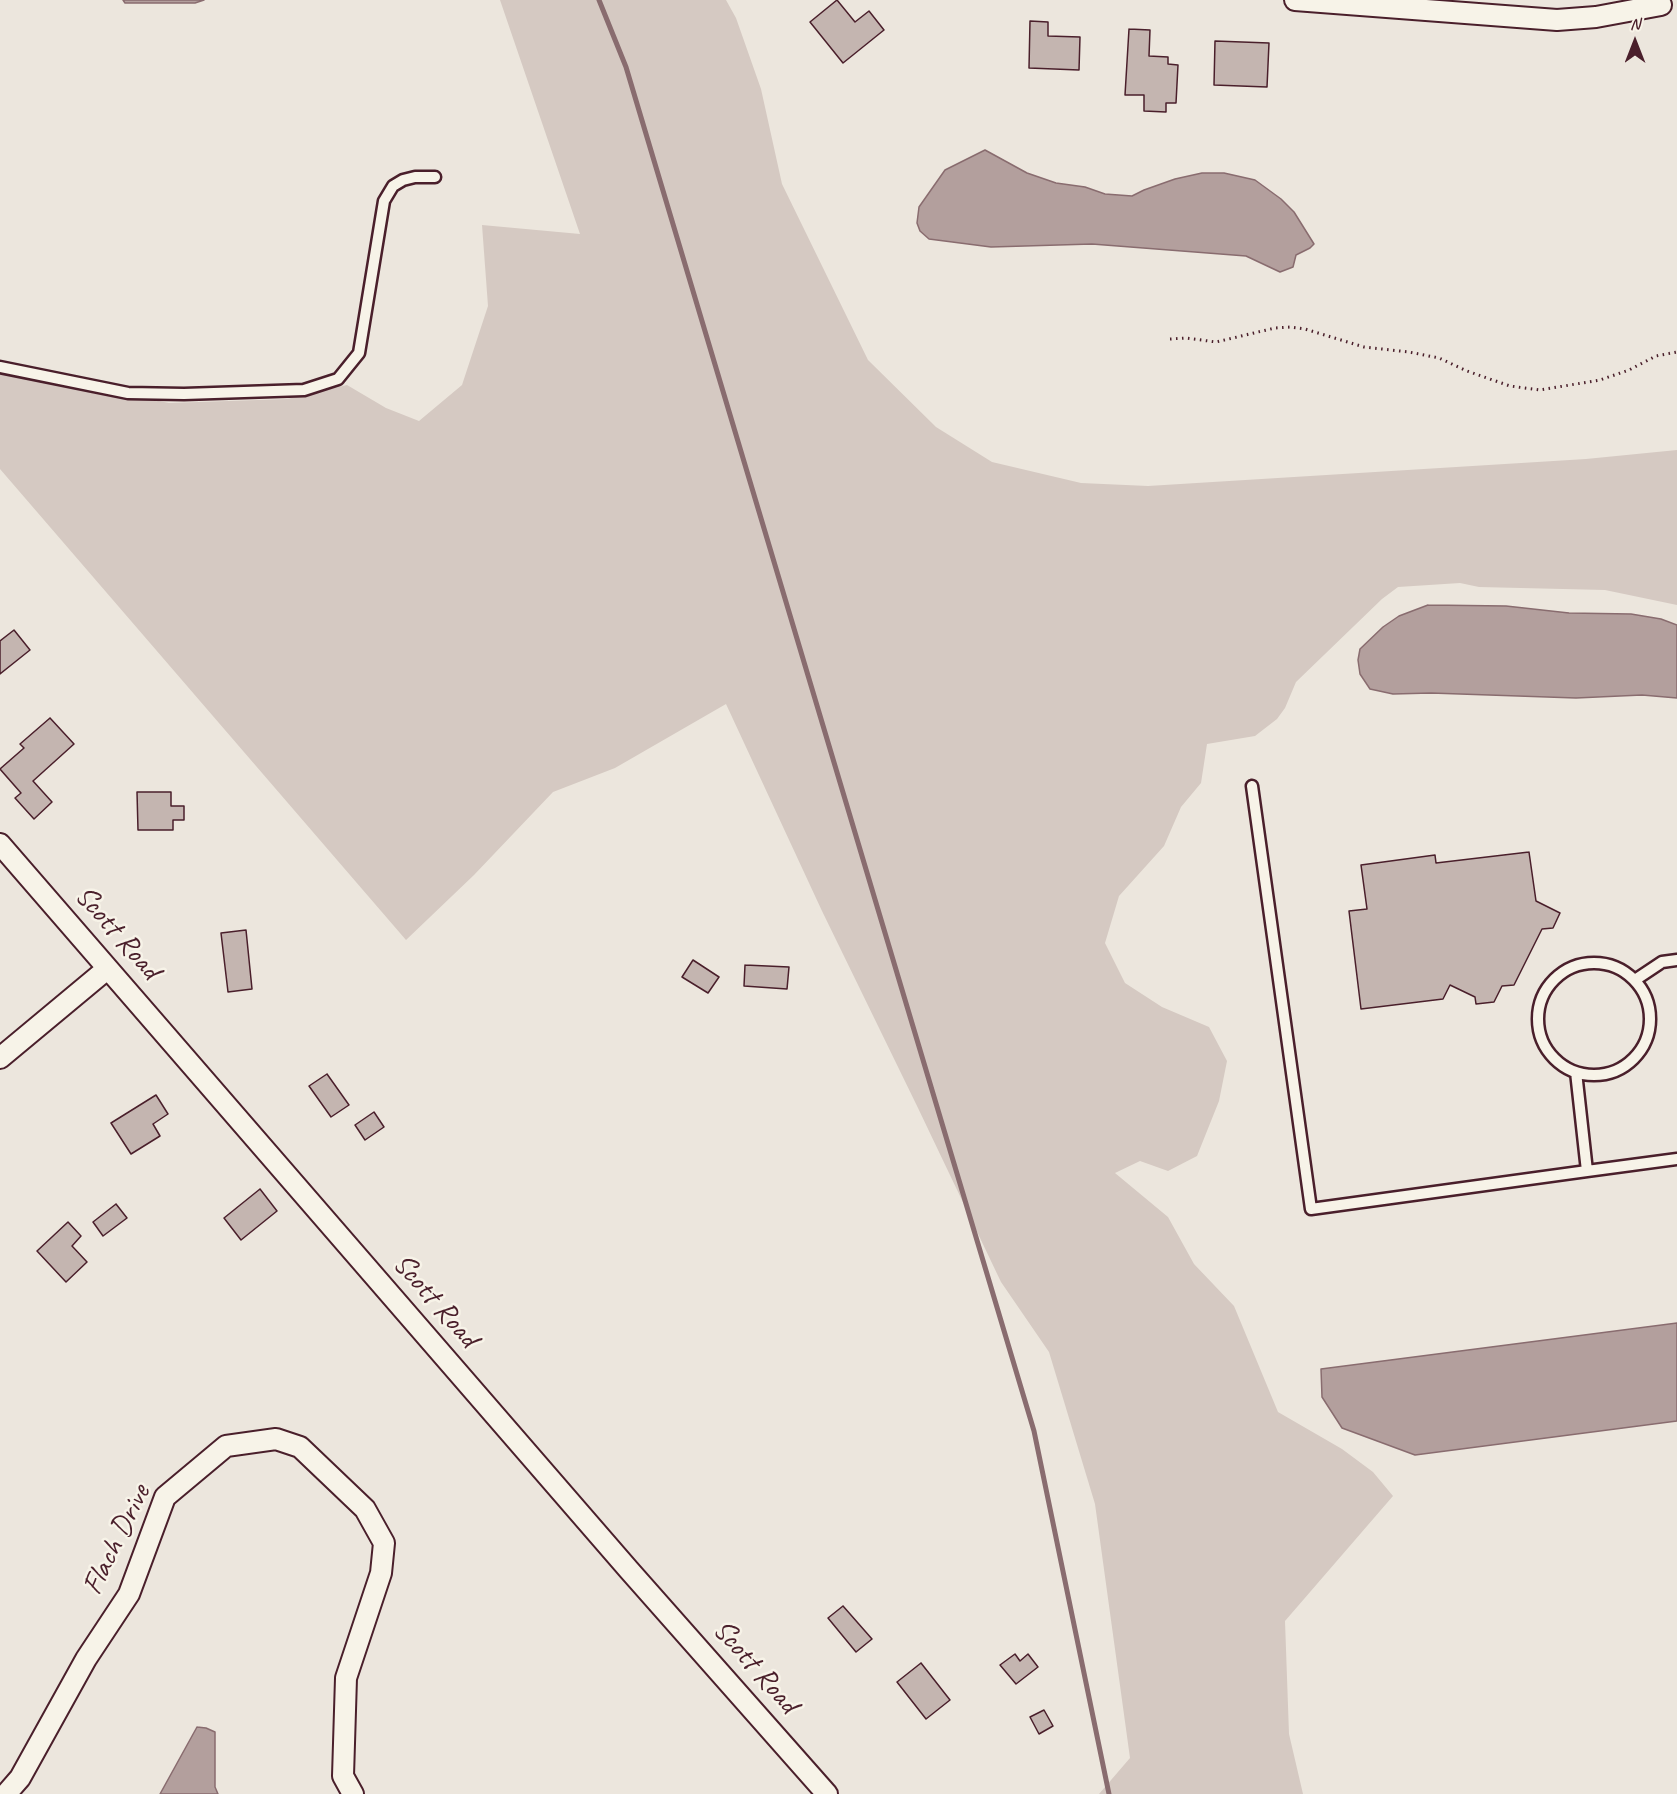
<!DOCTYPE html>
<style>
body{margin:0}
#map{position:relative;width:1677px;height:1794px;overflow:hidden;background:#ece6dd;font-family:Caveat,sans-serif}
canvas{display:block}
.north{position:absolute;left:1605px;top:12px;width:60px;height:60px;-webkit-text-stroke:4px #f7f3e8;paint-order:stroke;rotate:0deg;font-size:16px;font-weight:700;line-height:24px;text-align:center;color:#4a1f2b}
.north::after{content:'';display:block;margin:auto;width:21px;height:27px;background:#4a1f2b;clip-path:polygon(50% 0,100% 100%,50% 72%,0 100%)}
</style>
<div id="map">
<canvas width="1677" height="1794"></canvas>
<div class="north">N</div>
</div>
<script>
const g = document.querySelector('canvas').getContext('2d');
g.lineJoin = 'round';
function fillPath(path, color) {
  g.fillStyle = color;
  g.fill(path, 'evenodd');
}
function poly(rows) {
  const path = new Path2D();
  for (const r of rows) {
    if (r.length === 3) {
      path.moveTo(r[0] + r[2], r[1]);
      path.arc(r[0], r[1], r[2], 0, 2 * Math.PI);
      continue;
    }
    path.moveTo(r[0], r[1]);
    for (let i = 2; i < r.length; i += 2) path.lineTo(r[i], r[i + 1]);
  }
  return path;
}
function trace(path, color, width, dash) {
  g.strokeStyle = color;
  g.lineWidth = width;
  g.lineCap = dash ? 'butt' : 'round';
  g.setLineDash(dash || []);
  g.stroke(path);
}
function write(font, color, halo, rows, align = 'center') {
  g.font = font + ' Caveat,sans-serif';
  g.lineWidth = 5;
  g.setLineDash([]);
  g.textBaseline = 'middle';
  g.strokeStyle = halo;
  g.fillStyle = color;
  for (const [text, x, y, turn = 0] of rows) {
    g.save();
    g.translate(x, y);
    g.rotate((+turn || 0) * Math.PI / 180);
    g.textAlign = isNaN(turn) ? turn : align;
    if (halo) g.strokeText(text, 0, 0);
    g.fillText(text, 0, 0);
    g.restore();
  }
}
fillPath(poly([
 [500,0,726,0,736,18,761,89,782,184,868,360,936,427,992,462,1081,483,1148,486,1586,459,1677,450,1677,605,1605,590,1479,587,1460,583,1398,587,1382,599,1296,682,1285,708,1277,719,1255,736,1207,744,1201,783,1181,807,1164,846,1119,896,1105,943,1125,983,1162,1007,1209,1027,1227,1061,1219,1101,1197,1156,1168,1171,1140,1161,1115,1173,1168,1217,1194,1264,1234,1306,1278,1412,1342,1449,1373,1472,1393,1496,1285,1621,1289,1734,1303,1794,1099,1794,1130,1758,1095,1504,1049,1352,1001,1282,918,1108,822,911,726,704,615,768,553,792,474,875,406,940,0,469,0,369,169,403,287,399,347,385,386,408,419,421,462,385,488,306,482,225,580,234]
]), '#d5c9c2');
const water = poly([
 [123,0,204,0,195,3,125,3,123,0],
 [985,150,1027,173,1056,183,1085,187,1105,194,1132,196,1144,190,1175,179,1202,173,1224,173,1255,180,1281,199,1294,212,1314,244,1310,248,1296,255,1293,267,1280,272,1246,256,1092,244,991,247,929,239,920,231,917,223,919,207,945,170,985,150],
 [1428,605,1506,606,1569,613,1631,614,1661,619,1677,625,1677,698,1642,695,1576,698,1431,693,1393,694,1370,689,1360,674,1358,660,1360,649,1383,627,1399,616,1428,605],
 [1677,1323,1677,1421,1415,1455,1342,1428,1322,1397,1321,1369,1677,1323],
 [197,1727,206,1728,215,1732,215,1787,218,1794,160,1794,197,1727]
]);
fillPath(water, '#b39f9d');
trace(water, '#896c6f', 1.5);
trace(poly([
 [599,0,626,67,1034,1431,1109,1794]
]), '#896c6f', 5);
const building = poly([
 [837,0,855,22,869,11,884,30,843,63,810,22,837,0],
 [1030,21,1048,22,1048,36,1080,37,1079,70,1029,68,1030,21],
 [1129,29,1150,30,1149,56,1168,57,1168,64,1178,65,1176,103,1166,103,1166,112,1144,111,1144,95,1125,95,1129,29],
 [1215,41,1269,43,1267,87,1214,85,1215,41],
 [14,630,30,650,0,674,0,641,14,630],
 [50,718,74,744,33,781,52,802,34,819,15,798,21,793,0,769,24,748,20,744,50,718],
 [137,792,171,792,171,806,184,806,184,820,173,820,173,830,138,830,137,792],
 [1529,852,1536,901,1560,913,1553,928,1542,929,1514,985,1502,986,1494,1002,1476,1004,1475,997,1450,985,1443,999,1361,1009,1349,911,1367,909,1361,865,1435,855,1436,863,1529,852],
 [246,930,252,989,228,992,221,933,246,930],
 [693,960,719,977,708,993,682,977,693,960],
 [745,965,789,967,787,989,744,986,745,965],
 [327,1074,349,1105,331,1117,309,1086,327,1074],
 [156,1095,168,1114,153,1124,160,1136,131,1154,111,1123,156,1095],
 [374,1112,384,1127,365,1140,355,1125,374,1112],
 [260,1189,277,1211,241,1240,224,1218,260,1189],
 [116,1204,127,1218,103,1236,93,1222,116,1204],
 [68,1222,81,1236,72,1246,87,1262,66,1282,37,1251,68,1222],
 [843,1606,872,1639,856,1652,828,1618,843,1606],
 [1015,1654,1020,1661,1028,1654,1038,1667,1016,1684,1000,1665,1015,1654],
 [921,1663,950,1700,926,1719,897,1682,921,1663],
 [1044,1710,1053,1726,1039,1734,1030,1717,1044,1710]
]);
fillPath(building, '#c4b5b0');
trace(building, '#4a1f2b', 1.5);
const service = poly([
 [0,367,128,393,184,394,304,390,338,379,359,353,384,201,393,186,403,180,415,177,435,177],
 [1252,786,1311,1209,1587,1171,1576,1072],
 [1594,1019,56],
 [1635,980,1662,962,1677,960],
 [1587,1171,1677,1159]
]);
const minor = poly([
 [1295,0,1557,20,1596,17,1661,5],
 [0,844,629,1570,827,1794],
 [0,1058,107,969],
 [6,1794,20,1778,86,1659,129,1594,165,1497,226,1446,276,1439,300,1447,365,1509,384,1543,381,1573,346,1678,343,1776,353,1794]
]);
trace(service, '#4a1f2b', 15);
trace(minor, '#4a1f2b', 24);
trace(poly([
 [1170,339,1186,338,1216,342,1275,328,1290,327,1305,329,1364,347,1409,352,1439,358,1467,371,1510,386,1540,390,1600,380,1629,370,1656,356,1677,352]
]), '#4a1f2b', 3, [1.5, 4.5]);
trace(service, '#f7f3e8', 10);
trace(minor, '#f7f3e8', 20);
write('30px', '#4a1f2b', '#f7f3e8', [
 ["Scott Road",117,933,49],
 ["Scott Road",435,1301,49],
 ["Flach Drive",117,1540,-64],
 ["Scott Road",755,1667,49]
]);
</script>
